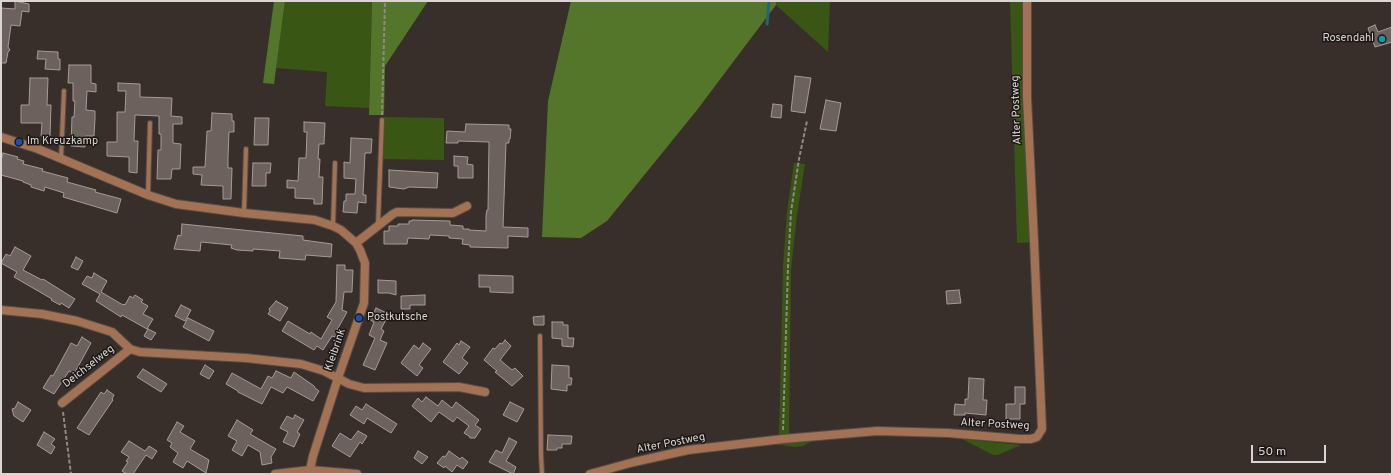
<!DOCTYPE html>
<style>
body{margin:0}
#map{position:relative;width:1393px;height:475px;overflow:hidden;background:#382f2a;font-family:Overpass,sans-serif}
canvas{display:block}
.frame{position:absolute;inset:0;border:2px solid #dbd5d1;pointer-events:none}
.scale{position:absolute;left:1251px;top:445px;width:75px;height:18px;box-sizing:border-box;border:2px solid #dbd5d1;border-top:0;padding-left:5px;font-size:12px;line-height:14px;white-space:nowrap;color:#dbd5d1;-webkit-text-stroke:3px #1c1815;paint-order:stroke}
</style>
<div id="map">
<canvas width="1393" height="475"></canvas>
<div class="frame"></div>
<div class="scale">50 m</div>
</div>
<script>
const g = document.querySelector('canvas').getContext('2d');
g.lineJoin = 'round';
function fillPath(path, color) {
  g.fillStyle = color;
  g.fill(path, 'evenodd');
}
function poly(rows) {
  const path = new Path2D();
  for (const r of rows) {
    path.moveTo(r[0], r[1]);
    for (let i = 2; i < r.length; i += 2) path.lineTo(r[i], r[i + 1]);
  }
  return path;
}
function trace(path, color, width, dash) {
  g.strokeStyle = color;
  g.lineWidth = width;
  g.lineCap = dash ? 'butt' : 'round';
  g.setLineDash(dash || []);
  g.stroke(path);
}
function write(font, color, halo, rows, align = 'center') {
  g.font = font + ' Overpass,sans-serif';
  g.lineWidth = 3;
  g.setLineDash([]);
  g.textBaseline = 'middle';
  g.strokeStyle = halo;
  g.fillStyle = color;
  for (const [text, x, y, turn = 0] of rows) {
    g.save();
    g.translate(x, y);
    g.rotate((+turn || 0) * Math.PI / 180);
    g.textAlign = isNaN(turn) ? turn : align;
    if (halo) g.strokeText(text, 0, 0);
    g.fillText(text, 0, 0);
    g.restore();
  }
}
fillPath(poly([
 [285,1,372,1,369,108,325,106,327,72,276,68],
 [776,1,830,1,828,52,776,5],
 [1010,1,1026,1,1032,242,1017,243],
 [384,117,444,118,444,160,383,159],
 [794,163,805,164,797,215,791,270,789,435,779,435,783,265,787,212],
 [818,438,803,446,795,447,775,444],
 [962,439,1021,445,998,455,993,455]
]), '#3a5614');
fillPath(poly([
 [274,1,285,1,274,84,263,83],
 [372,1,428,1,385,66,384,115,369,115],
 [571,1,776,1,776,5,697,110,607,221,581,238,542,237,548,101]
]), '#54762b');
trace(poly([
 [767,24,769,1]
]), '#256570', 3);
const building = poly([
 [15,1,29,4,29,12,22,11,20,26,11,25,8,47,10,50,8,52,6,63,1,63,1,8,15,9,15,1],
 [1375,25,1378,32,1392,27,1392,42,1375,47,1368,28,1375,25],
 [38,51,58,52,58,59,60,59,60,70,45,69,46,59,37,59,38,51],
 [69,65,91,65,91,83,96,84,96,92,87,91,86,110,95,111,95,119,94,136,85,136,85,147,71,146,72,117,74,117,75,101,73,101,73,83,68,83,69,65],
 [795,76,811,78,805,113,791,111,795,76],
 [30,78,48,78,47,105,51,105,50,136,41,136,42,123,21,123,21,105,29,105,30,78],
 [118,83,140,84,140,97,172,98,171,116,182,117,182,124,173,124,173,143,181,144,180,169,172,169,171,179,157,179,158,150,161,150,161,134,159,134,159,116,135,115,134,141,138,141,137,173,129,172,129,157,107,156,107,142,117,142,117,112,125,112,126,91,118,91,118,83],
 [826,100,841,103,836,131,820,129,826,100],
 [773,104,782,105,781,118,771,117,773,104],
 [212,113,232,114,232,121,234,121,234,132,229,132,228,157,228,168,232,168,231,199,223,199,223,186,201,185,202,175,193,174,193,167,205,167,207,131,211,131,212,113],
 [255,118,269,118,268,145,254,145,255,118],
 [304,122,325,123,324,144,319,144,318,159,320,159,319,177,323,177,322,204,314,204,314,199,295,198,295,188,287,188,287,180,298,181,299,158,306,158,307,132,304,132,304,122],
 [466,124,509,125,509,129,511,129,510,139,509,139,509,143,506,143,503,227,528,228,528,237,508,236,508,248,470,247,470,245,462,244,463,239,449,238,449,236,430,235,429,239,408,238,407,244,384,244,384,231,389,231,389,226,398,226,398,224,409,224,409,221,412,221,412,220,450,221,450,225,463,226,463,229,469,229,469,230,486,231,486,215,487,210,488,210,489,142,458,141,458,143,446,143,447,131,465,132,466,124],
 [351,138,372,139,371,153,365,153,363,195,366,195,366,203,358,202,357,213,343,212,344,201,346,201,346,194,355,194,356,179,344,178,344,162,350,163,351,138],
 [3,153,18,157,17,159,24,161,23,164,43,169,42,171,68,178,67,182,96,190,95,192,121,199,117,213,63,197,64,193,45,187,44,191,31,187,31,185,23,182,23,181,1,175,1,161,3,153],
 [454,156,468,157,467,164,473,165,473,178,458,178,458,166,454,166,454,156],
 [253,163,271,163,270,173,266,173,266,186,252,186,253,163],
 [389,170,438,173,437,188,409,187,404,189,389,187,389,170],
 [182,224,303,236,303,240,332,244,331,257,306,255,305,260,279,258,280,251,253,249,253,251,237,250,231,248,232,245,201,242,200,251,174,249,178,235,181,236,182,224],
 [15,247,31,256,23,270,42,280,43,279,75,299,69,308,61,303,60,305,51,300,52,299,14,277,17,272,1,263,6,254,10,256,15,247],
 [76,257,83,261,78,270,71,267,76,257],
 [337,265,345,265,345,270,353,270,352,292,344,292,342,310,347,312,337,330,339,331,335,337,332,336,323,350,317,346,314,350,282,331,288,321,310,334,311,332,321,339,332,320,327,317,336,302,337,265],
 [94,273,107,281,101,292,123,305,124,304,125,305,130,296,133,298,135,295,143,300,141,302,148,306,143,314,153,319,147,329,122,315,121,317,96,301,100,294,82,284,87,276,92,278,94,273],
 [479,275,513,276,513,293,490,292,490,287,479,287,479,275],
 [378,280,396,281,396,295,389,293,378,293,378,280],
 [959,290,961,303,947,304,946,291,959,290],
 [425,295,425,305,410,305,410,309,401,309,401,296,425,295],
 [276,301,288,308,280,321,268,314,270,311,269,309,276,301],
 [181,305,191,310,185,321,175,316,181,305],
 [376,308,389,314,381,329,384,331,380,340,387,343,375,370,363,365,375,338,369,335,374,322,370,320,376,308],
 [544,316,544,325,534,325,533,317,544,316],
 [188,318,214,331,209,341,183,327,188,318],
 [552,322,563,322,563,325,568,325,568,338,574,338,573,347,562,346,562,339,552,338,552,322],
 [148,329,156,333,151,340,144,336,148,329],
 [82,337,91,343,74,374,69,371,54,394,43,388,51,375,53,376,71,343,77,346,82,337],
 [505,340,511,346,500,360,512,370,515,368,523,376,512,386,495,372,497,371,484,360,493,348,495,349,500,343,502,344,505,340],
 [461,341,470,347,462,358,468,363,459,374,443,362,457,343,459,345,461,341],
 [423,343,431,349,419,365,423,368,417,376,401,363,414,345,419,349,423,343],
 [205,365,214,371,209,379,200,374,205,365],
 [552,365,569,366,569,378,572,378,571,385,567,385,567,391,551,389,552,365],
 [143,369,167,384,161,392,137,377,143,369],
 [276,371,291,378,294,372,314,386,315,388,319,391,313,401,287,387,283,393,271,387,262,404,238,392,238,391,226,384,232,373,261,389,268,376,272,378,276,371],
 [969,378,984,379,983,400,987,400,986,415,965,413,965,415,954,415,955,404,965,405,965,399,968,399,969,378],
 [1015,387,1025,387,1025,404,1020,404,1020,419,1006,419,1006,404,1015,404,1015,387],
 [107,390,114,395,112,399,113,400,89,435,77,428,101,392,104,394,107,390],
 [426,397,438,406,442,400,452,408,456,402,479,420,475,425,481,429,475,438,470,438,469,436,464,433,469,426,457,417,453,422,439,412,431,422,412,406,418,398,422,402,426,397],
 [18,402,31,410,23,422,14,416,12,409,15,408,18,402],
 [510,402,524,409,517,422,503,415,510,402],
 [366,404,397,424,391,433,367,418,364,424,350,415,356,406,362,410,366,404],
 [295,415,304,420,297,432,300,434,294,447,283,442,288,432,280,428,287,416,293,419,295,415],
 [237,420,253,430,250,434,276,449,271,457,272,463,262,465,260,452,248,445,242,456,232,450,237,441,228,436,237,420],
 [177,422,184,426,180,432,195,441,190,449,209,460,206,473,187,461,183,468,173,462,178,453,170,447,172,443,167,440,177,422],
 [358,431,367,436,362,444,360,442,350,457,332,446,340,433,351,440,358,431],
 [44,432,55,439,51,444,55,447,51,454,37,445,44,432],
 [548,435,572,436,571,444,562,444,562,448,557,448,557,450,547,450,548,435],
 [509,438,517,442,506,461,516,467,513,474,489,462,496,450,502,453,509,438],
 [129,441,145,451,149,446,157,451,152,459,146,455,133,474,127,474,122,471,128,462,126,461,129,457,121,452,129,441],
 [418,451,428,457,422,464,414,458,418,451],
 [449,451,460,459,462,457,468,462,463,469,457,465,452,472,445,466,444,468,437,463,443,456,445,457,449,451]
]);
fillPath(building, '#6d615e');
trace(building, '#a79a97', 1);
const lane = poly([
 [61,159,64,91],
 [148,195,150,123],
 [244,213,246,149],
 [378,225,382,120],
 [333,226,335,163],
 [540,336,541,454,542,474]
]);
const street = poly([
 [1,137,38,149,148,195,176,204,244,213,315,220,333,226,341,230,356,243,360,250,365,263,364,303,338,378,313,456,310,470],
 [356,243,393,214,397,212,453,213,467,206],
 [1,310,42,314,77,321,112,332,130,349,140,352,246,358,301,364,324,371,349,384,364,388,459,387,485,392],
 [62,403,130,349],
 [275,474,310,470,357,474],
 [590,474,634,462,688,450,783,439,877,431,948,433,1020,439,1031,439,1037,437,1042,429,1034,241,1027,97,1027,1]
]);
trace(lane, '#554d48', 6);
trace(street, '#554d48', 10);
trace(poly([
 [382,115,385,1],
 [63,412,71,474],
 [783,430,788,267,791,212,799,159,807,121]
]), '#908984', 2, [4, 2]);
trace(lane, '#a37154', 4);
trace(street, '#a37154', 8);
for (const [x, y, r, color] of [
 [1382,39,4,"#0f9aa8"],
 [19,142,4,"#1a4fb4"],
 [359,318,4,"#1a4fb4"]
]) {
  const dot = new Path2D();
  dot.arc(x, y, r, 0, 2 * Math.PI);
  g.fillStyle = color;
  g.fill(dot);
  trace(dot, '#1c1815', 1.5);
}
write('11px', '#dbd5d1', '#1c1815', [
 ["Rosendahl",1374,39,"right"],
 ["Im Kreuzkamp",27,142],
 ["Postkutsche",367,318]
], 'left');
write('11px', '#dbd5d1', '#1c1815', [
 ["Alter Postweg",1017,110,-92],
 ["Kleibrink",336,350,-71],
 ["Deichselweg",89,367,-38],
 ["Alter Postweg",995,425,3],
 ["Alter Postweg",671,444,-11]
]);
</script>
